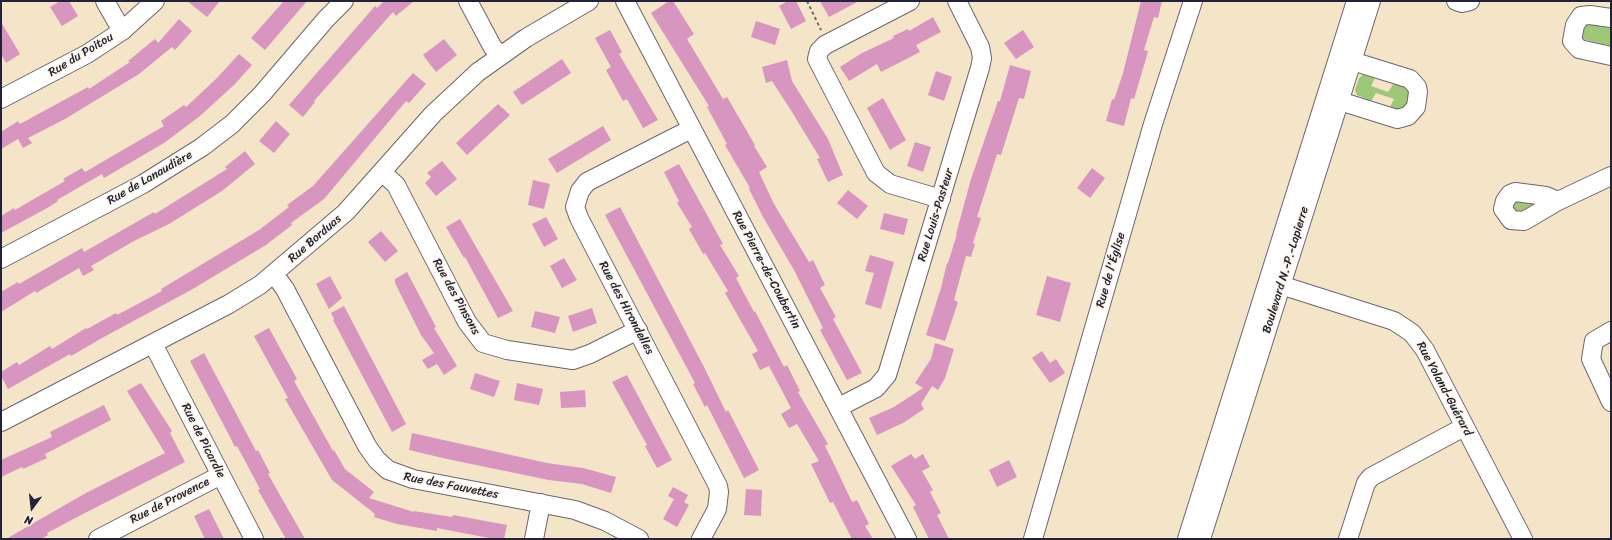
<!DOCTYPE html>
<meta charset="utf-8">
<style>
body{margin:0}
#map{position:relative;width:1612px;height:540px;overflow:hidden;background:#f4e4c8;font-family:Sriracha,sans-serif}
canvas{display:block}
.frame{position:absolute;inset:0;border:2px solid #22223b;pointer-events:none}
.north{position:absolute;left:12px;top:488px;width:40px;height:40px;-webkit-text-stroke:3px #fcf5e5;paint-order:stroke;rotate:195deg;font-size:11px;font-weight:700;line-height:16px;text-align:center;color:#22223b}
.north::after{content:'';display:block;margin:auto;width:14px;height:18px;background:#22223b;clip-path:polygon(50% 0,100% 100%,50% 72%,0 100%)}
</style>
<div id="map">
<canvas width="1612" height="540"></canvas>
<div class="frame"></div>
<div class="north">N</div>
</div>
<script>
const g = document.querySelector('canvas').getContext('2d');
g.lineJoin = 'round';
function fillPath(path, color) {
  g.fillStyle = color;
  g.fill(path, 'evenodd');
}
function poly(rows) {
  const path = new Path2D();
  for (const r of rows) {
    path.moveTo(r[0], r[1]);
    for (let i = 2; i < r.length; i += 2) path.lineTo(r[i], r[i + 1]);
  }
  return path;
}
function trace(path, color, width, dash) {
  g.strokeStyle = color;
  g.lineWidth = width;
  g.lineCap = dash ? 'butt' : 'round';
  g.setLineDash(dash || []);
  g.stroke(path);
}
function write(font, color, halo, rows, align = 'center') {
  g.font = font + ' Sriracha,sans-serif';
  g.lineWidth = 3;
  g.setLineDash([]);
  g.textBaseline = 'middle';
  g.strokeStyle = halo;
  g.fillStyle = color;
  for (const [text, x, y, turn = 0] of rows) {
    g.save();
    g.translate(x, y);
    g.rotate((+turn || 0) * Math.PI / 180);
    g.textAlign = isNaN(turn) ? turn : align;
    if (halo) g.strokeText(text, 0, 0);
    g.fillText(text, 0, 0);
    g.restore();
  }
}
fillPath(poly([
 [1587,23,1611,28,1611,46,1582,39,1582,26],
 [1363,75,1375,78,1371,86,1388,92,1394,83,1406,87,1410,92,1410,102,1402,110,1391,109,1390,107,1394,99,1376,93,1371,101,1357,95,1355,90,1359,78],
 [1514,200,1539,201,1521,215,1513,213,1511,204]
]), '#9ec875');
fillPath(poly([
 [60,1,69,1,78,16,62,26,50,7],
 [187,1,220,1,207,17],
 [284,1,307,1,265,50,251,38],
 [384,1,414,1,396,16,393,12,314,101,315,102,303,117,289,105,375,6,377,8],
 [669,1,673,1,694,34,687,39,723,99,727,97,755,145,754,146,767,167,759,172,774,204,809,262,813,260,825,285,820,288,836,317,833,319,862,373,847,380,820,330,823,328,794,270,763,217,749,189,750,188,725,145,727,144,707,107,709,106,651,13],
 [788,1,796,1,806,21,791,29,779,6],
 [820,1,859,1,829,17],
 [1141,1,1162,1,1158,18,1154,17,1150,30,1144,50,1148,51,1145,62,1134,99,1131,98,1124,126,1106,121,1112,99,1114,100,1123,73],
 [933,17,941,32,916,45,920,52,881,72,877,64,849,81,840,67,862,53,894,38,893,36,908,29,909,31],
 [179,19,192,31,175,50,172,47,139,74,65,119,28,138,32,143,23,148,18,139,1,149,1,132,18,121,20,124,88,87,89,89,130,62,128,61,155,39,158,43],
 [756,21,780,29,775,45,751,37],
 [1,22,20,54,6,63,1,54],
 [610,30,622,52,619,54,658,120,643,128,627,99,623,101,606,70,611,67,595,38],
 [1023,30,1034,47,1016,59,1004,43],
 [444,39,457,55,436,72,423,55],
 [239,54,252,65,235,84,200,116,164,143,104,178,102,174,57,200,58,201,49,207,1,233,1,216,14,208,15,210,65,181,63,179,82,168,85,172,164,126,161,121,184,105,186,107,216,79],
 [562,59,571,73,522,105,513,92],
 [787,60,792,81,828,139,843,175,828,182,817,159,820,158,792,112,772,81,766,83,762,67],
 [1010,65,1031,71,1024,99,1019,98,1001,155,997,154,986,189,977,217,981,218,973,243,975,244,971,257,966,256,954,300,958,302,945,341,926,335,941,288,947,263,948,263,957,234,956,234,971,179,998,101,1000,101],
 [936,71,952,77,944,101,928,95],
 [413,73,426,84,409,103,406,101,324,199,291,223,292,225,266,245,191,290,102,338,71,356,70,354,8,389,1,376,1,372,17,362,19,365,50,346,52,349,86,328,87,329,116,313,117,315,162,291,161,289,259,230,289,207,287,205,313,186],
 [883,98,906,140,890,150,867,108],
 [498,104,510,115,467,155,456,143],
 [276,121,290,134,274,153,259,141],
 [603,126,611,140,557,173,548,159],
 [915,142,931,147,923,172,907,166],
 [245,151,255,164,222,191,169,224,134,241,91,266,94,270,83,276,79,268,36,293,35,291,1,312,1,292,18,282,19,284,82,248,84,252,154,212,155,214,227,169,225,167],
 [442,161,457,179,436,196,425,183,431,177,427,173],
 [679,164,723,244,720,245,739,276,736,278,754,312,755,311,784,367,787,365,800,391,798,392,828,444,825,446,833,462,852,502,857,500,869,524,865,526,873,539,852,539,833,502,830,503,811,464,819,461,797,424,789,428,781,414,791,408,769,366,760,370,752,354,758,351,725,293,728,291,705,253,703,254,689,229,692,227,677,203,679,201,664,172],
 [1092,168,1105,178,1090,198,1077,188],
 [533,180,550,184,544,209,528,205],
 [848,190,868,206,857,219,837,203],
 [620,207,703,365,726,412,728,410,759,470,744,478,707,405,705,407,693,384,695,383,605,215],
 [884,213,908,219,904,235,880,229],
 [546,217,558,239,544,247,532,224],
 [460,219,513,311,498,318,465,257,464,258,446,227],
 [381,231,398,251,385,262,368,242],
 [870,255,894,262,881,309,865,304,874,273,865,271],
 [564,258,577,280,562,288,550,266],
 [407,272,436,327,434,328,457,366,444,375,437,364,428,369,422,360,434,353,421,335,395,283,395,279],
 [330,276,342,298,329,309,316,284],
 [1047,276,1071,283,1060,322,1036,315],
 [344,306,406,424,392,432,333,320,334,319,331,313],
 [592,308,597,323,573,332,568,316],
 [535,311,560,317,555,333,531,327],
 [269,328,297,379,294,381,333,451,334,450,345,469,374,492,369,498,414,512,414,511,452,517,453,515,507,525,504,539,494,539,437,528,437,531,397,524,374,517,375,514,332,480,285,399,288,398,254,336],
 [935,343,954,349,945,378,938,390,932,386,921,404,924,409,903,423,877,435,869,418,894,407,923,388,915,383,931,359],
 [1042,351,1050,363,1056,359,1065,373,1050,383,1032,358],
 [204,353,256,451,258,450,270,473,268,474,305,539,286,539,258,490,260,489,237,446,235,447,230,437,190,361],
 [475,373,500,381,494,397,470,389],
 [627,375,672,460,657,468,645,446,647,445,612,382],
 [141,383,172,431,170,433,185,462,81,515,47,533,48,535,41,539,6,539,84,494,165,453,127,391],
 [517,383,543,389,539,405,514,400],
 [585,390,586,407,561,408,560,392],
 [104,405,111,420,45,454,47,458,23,469,22,467,1,477,1,460,52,437,50,432],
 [412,433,547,463,583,468,616,477,611,493,582,484,549,480,447,459,409,450],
 [911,454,915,459,923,454,930,467,922,471,933,490,930,492,941,513,937,515,949,539,929,539,913,507,916,505,891,466],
 [1009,460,1017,477,997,487,989,470],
 [673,487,688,495,684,502,689,505,677,527,663,519,674,499,668,496],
 [746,489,762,490,761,516,744,515],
 [209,509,224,539,205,539,194,516]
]), '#d795c0');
const minor = poly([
 [105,1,122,31],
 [468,1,492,46,499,55],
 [625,1,907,539],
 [910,1,825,45,819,51,817,59,876,173,890,184,941,199],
 [1456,1,1462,3,1470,1],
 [1611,18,1590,15,1581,16,1575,25,1572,41,1579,49,1611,56],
 [1327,97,1397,119,1408,116,1416,107,1418,92,1417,87,1410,79,1352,61],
 [1,99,87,54,122,31,155,1],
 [691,129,587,182,580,191,575,207,579,218,718,486,719,492,717,509,701,539],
 [382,172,396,185,467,322,483,343,507,350,573,360,590,354,638,330],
 [1558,201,1546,196,1515,192,1510,194,1505,201,1503,209,1511,220,1524,221,1558,201,1611,176],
 [1,259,143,184,202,147,232,124,262,94,326,19,344,1],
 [274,274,285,289,367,446,377,460,388,470,413,479,575,510,605,521,639,539],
 [1271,282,1394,321,1412,333,1425,350,1523,539],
 [1611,331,1594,341,1591,359,1611,402],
 [153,344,254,539],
 [839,407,876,388,887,375,980,68,982,58,980,47,957,1],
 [1,422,229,304,260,285,346,212,433,114,478,72,526,38,589,1],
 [98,539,221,475],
 [534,539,541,503],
 [1033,539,1153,124,1193,1],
 [1187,539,1356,1],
 [1201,539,1371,1],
 [1348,539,1366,483,1371,477,1464,427]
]);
trace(minor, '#6c666c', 20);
trace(poly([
 [807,1,821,30]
]), '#6c666c', 2, [3, 3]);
trace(minor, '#fff', 18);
write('12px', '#22223b', '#fcf5e5', [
 ["Rue du Poitou",81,55,-31],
 ["Rue de Lanaudière",150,178,-30],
 ["Rue Louis-Pasteur",936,215,-73],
 ["Rue Borduas",315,239,-41],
 ["Rue Pierre-de-Coubertin",766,270,62],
 ["Rue de l'Église",1111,270,-74],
 ["Boulevard N.-P.-Lapierre",1286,270,-73],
 ["Rue des Pinsons",456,297,61],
 ["Rue des Hirondelles",626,308,62],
 ["Rue Yoland-Guérard",1444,389,62],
 ["Rue de Picardie",203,441,63],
 ["Rue des Fauvettes",451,486,11],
 ["Rue de Provence",170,501,-27]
]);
</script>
